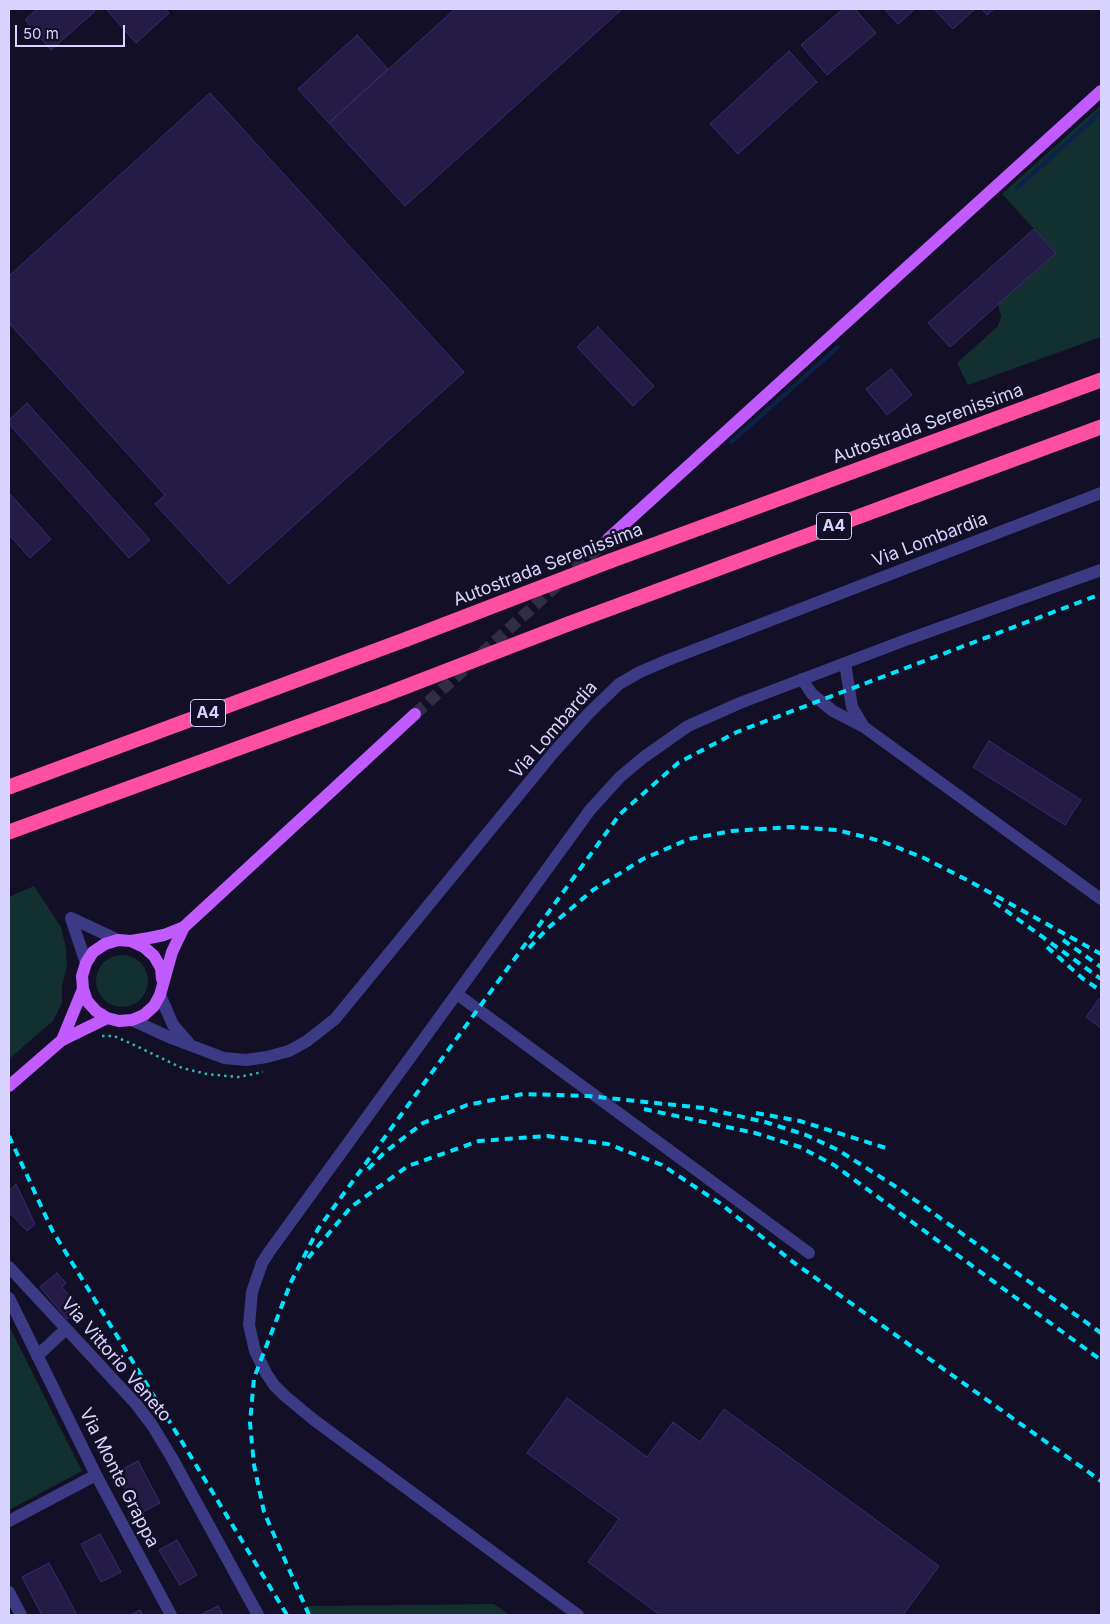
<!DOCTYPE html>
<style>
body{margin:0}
#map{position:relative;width:1110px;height:1624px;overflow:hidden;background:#130f26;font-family:Inter,sans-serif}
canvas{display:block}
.frame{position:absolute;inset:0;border:10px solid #d9d4ff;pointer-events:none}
.scale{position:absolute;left:15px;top:25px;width:110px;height:22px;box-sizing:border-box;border:2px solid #d9d4ff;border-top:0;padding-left:6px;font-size:15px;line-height:18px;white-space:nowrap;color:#d9d4ff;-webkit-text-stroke:4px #130f26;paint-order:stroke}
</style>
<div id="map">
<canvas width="1110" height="1624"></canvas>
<div class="frame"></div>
<div class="scale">50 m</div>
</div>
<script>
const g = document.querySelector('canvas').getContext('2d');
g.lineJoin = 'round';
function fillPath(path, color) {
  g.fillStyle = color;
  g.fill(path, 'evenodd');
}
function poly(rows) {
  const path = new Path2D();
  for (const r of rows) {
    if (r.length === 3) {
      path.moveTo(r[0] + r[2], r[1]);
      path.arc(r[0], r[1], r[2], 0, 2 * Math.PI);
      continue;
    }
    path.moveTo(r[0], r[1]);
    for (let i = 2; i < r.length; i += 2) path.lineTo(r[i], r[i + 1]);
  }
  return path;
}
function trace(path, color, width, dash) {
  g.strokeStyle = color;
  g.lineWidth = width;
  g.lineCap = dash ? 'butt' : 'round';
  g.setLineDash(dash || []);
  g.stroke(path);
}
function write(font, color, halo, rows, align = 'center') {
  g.font = font + ' Inter,sans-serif';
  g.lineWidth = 5;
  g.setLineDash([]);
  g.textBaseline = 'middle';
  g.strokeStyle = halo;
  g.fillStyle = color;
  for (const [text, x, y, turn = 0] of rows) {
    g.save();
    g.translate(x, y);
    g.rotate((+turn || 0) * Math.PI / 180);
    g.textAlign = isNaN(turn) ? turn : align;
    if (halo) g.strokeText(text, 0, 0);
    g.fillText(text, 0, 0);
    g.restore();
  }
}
fillPath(poly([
 [1101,105,1101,337,968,385,957,363,998,326,1001,317,998,304,1056,253,1002,194],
 [34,886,61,927,66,948,67,965,62,986,62,1003,53,1021,9,1059,9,897],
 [122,981,26],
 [9,1326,82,1471,9,1510],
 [494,1604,509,1615,310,1615,305,1606]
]), '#12302f');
trace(poly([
 [1017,188,1101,112],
 [731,442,838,347]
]), '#0c2248', 4.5);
const building = poly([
 [37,9,93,9,95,11,51,50,25,20,37,9],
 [106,9,165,9,169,13,136,43,106,9],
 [455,9,622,9,405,206,329,123,455,9],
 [843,9,855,9,876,33,827,75,801,45,843,9],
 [884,9,915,9,898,24,884,9],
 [934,9,975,9,953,29,934,9],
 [982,9,994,9,987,15,982,9],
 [357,35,388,69,329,123,298,89,357,35],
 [789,51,817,82,738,154,710,124,789,51],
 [210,93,464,372,229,584,155,504,165,495,9,323,9,276,210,93],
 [1034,229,1056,253,950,347,928,323,1034,229],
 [598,327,654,386,633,406,577,347,598,327],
 [891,369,912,395,887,415,866,389,891,369],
 [27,403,150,540,129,558,9,424,9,420,27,403],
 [9,493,51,539,30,558,9,535,9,493],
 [989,741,1081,800,1065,825,973,767,989,741],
 [1099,999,1101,1000,1101,1028,1086,1017,1099,999],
 [16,1184,35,1224,27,1231,9,1212,9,1191,16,1184],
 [57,1273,66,1283,62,1287,80,1308,67,1319,40,1287,57,1273],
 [567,1398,647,1457,673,1422,700,1442,724,1409,939,1566,903,1615,660,1615,588,1562,619,1519,527,1453,567,1398],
 [138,1461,160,1503,139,1514,117,1472,138,1461],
 [100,1534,121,1572,101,1582,81,1544,100,1534],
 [177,1540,197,1575,180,1585,159,1550,177,1540],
 [49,1563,77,1615,42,1615,22,1577,49,1563],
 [218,1606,223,1615,200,1615,218,1606],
 [140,1610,143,1615,130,1615,140,1610]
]);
fillPath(building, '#241b47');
trace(building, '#3b2d73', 1);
trace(poly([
 [415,714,609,538]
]), '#312d47', 12, [12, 6]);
trace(poly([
 [102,1036,114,1036,130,1043,182,1068,207,1074,238,1077,263,1072]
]), '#2fb8b0', 2.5, [2.5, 4]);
trace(poly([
 [845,663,852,707,864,727],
 [802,679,812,694,833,711,864,727,1101,899],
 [71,918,118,940],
 [71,918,86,963],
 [457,994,809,1253],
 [160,995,173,1025,188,1042],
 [132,1020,171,1038,224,1058,246,1060,267,1057,289,1051,307,1041,335,1019,554,752,589,713,619,684,640,672,668,660,1101,493],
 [9,1267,136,1404,152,1425,172,1458,258,1615],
 [9,1298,96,1475,171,1615],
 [37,1356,66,1329],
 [9,1521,96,1475],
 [9,1592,21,1615],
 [578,1615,314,1420,285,1396,274,1385,266,1373,255,1351,249,1325,252,1292,262,1263,269,1252,590,810,620,777,644,757,688,726,740,703,903,641,1101,570]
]), '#3d3a85', 12);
trace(poly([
 [609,538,1101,91],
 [184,927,172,952,160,995,154,1006,144,1015,132,1020,119,1021,107,1018,96,1011,87,1001,83,989,82,976,86,963,93,952,105,944,118,940,131,941,149,938,164,935,184,927,415,714],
 [131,941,144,947,154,956,161,968,162,979],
 [62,1040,83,989],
 [9,1086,62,1040,107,1018]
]), '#c25bff', 12);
trace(poly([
 [610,561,1101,380],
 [568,624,1101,427],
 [9,787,407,639],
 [9,832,384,695]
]), '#ff4fa3', 15);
trace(poly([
 [994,902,1101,979],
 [1063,940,1101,967],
 [1047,947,1082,978,1101,991],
 [529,948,548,928,593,890,643,859,689,839,732,831,792,827,837,830,881,841,924,858,969,881,1101,954],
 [644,1109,755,1133,800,1147,834,1165,1101,1360],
 [756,1113,800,1121,886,1148],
 [9,1136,52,1230,179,1437,287,1615],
 [368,1169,385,1152,423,1123,467,1105,523,1094,588,1096,704,1108,765,1122,806,1135,838,1150,901,1190,1101,1333],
 [308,1258,351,1207,408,1166,479,1141,547,1136,608,1144,662,1165,721,1204,793,1262,1101,1481],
 [309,1615,264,1512,254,1465,250,1423,254,1378,291,1282,318,1229,620,814,678,763,737,732,1101,594]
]), '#00e5ff', 4, [8, 6]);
trace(poly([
 [407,639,610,561],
 [384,695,568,624]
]), '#ff4fa3', 15);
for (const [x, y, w] of [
 [834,526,35],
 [208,713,35]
]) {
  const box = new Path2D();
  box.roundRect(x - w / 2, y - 13.5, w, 27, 4);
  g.fillStyle = '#130f26';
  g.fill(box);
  trace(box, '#d9d4ff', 1);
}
write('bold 16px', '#d9d4ff', null, [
 ["A4",834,526],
 ["A4",208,713]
]);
write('18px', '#d9d4ff', '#130f26', [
 ["Autostrada Serenissima",928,424,-20],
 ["Via Lombardia",930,540,-21],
 ["Autostrada Serenissima",548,565,-21],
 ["Via Lombardia",554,730,-49],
 ["Via Vittorio Veneto",116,1360,49],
 ["Via Monte Grappa",119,1478,63]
]);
</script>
